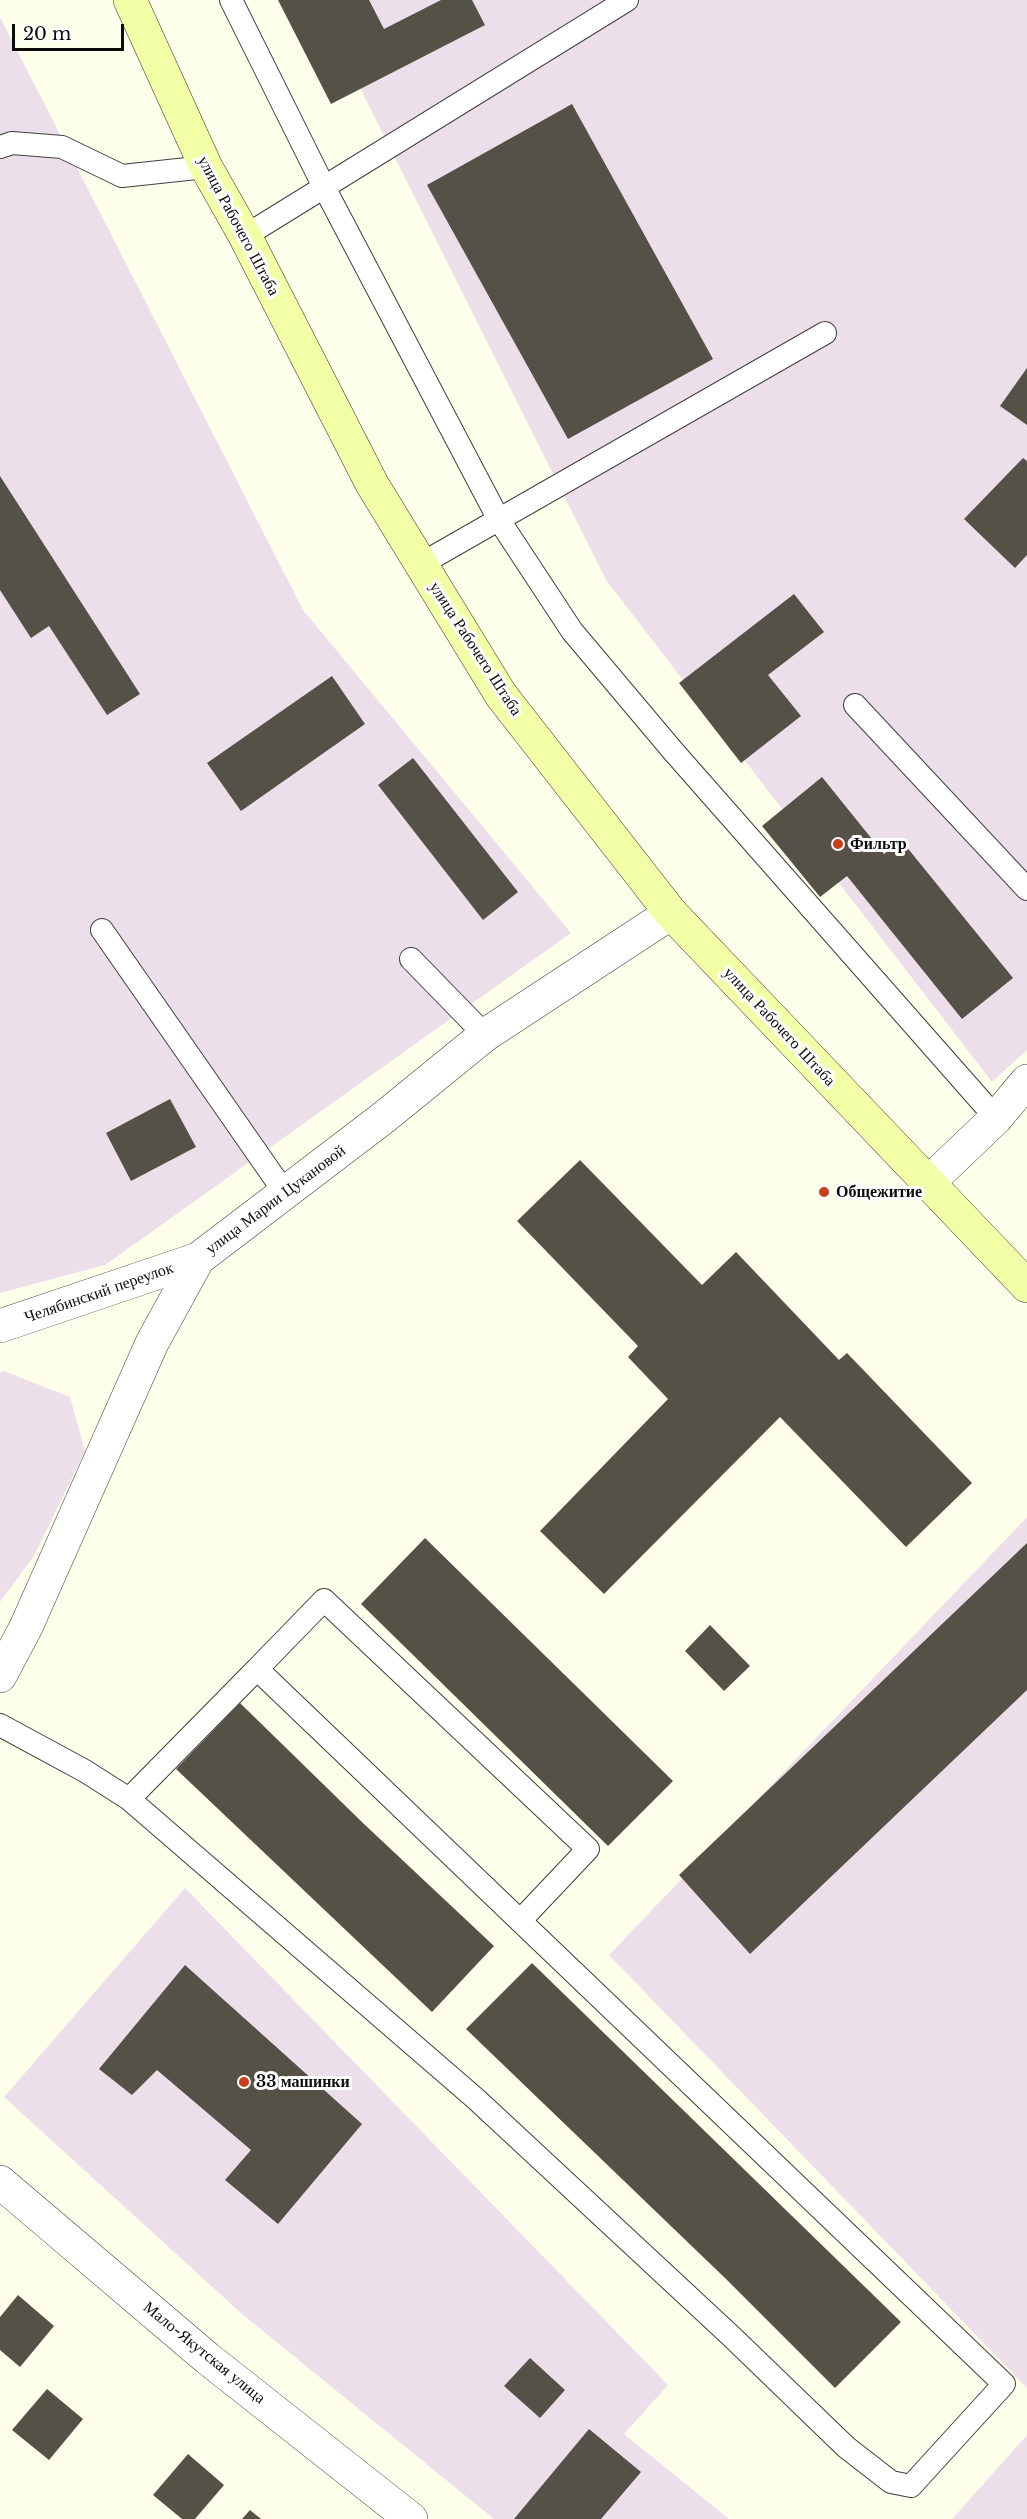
<!DOCTYPE html>
<meta charset="utf-8">
<style>
body{margin:0}
#map{position:relative;width:1027px;height:2519px;overflow:hidden;background:#feffeb;font-family:"Libre Baskerville",serif}
canvas{display:block}
.scale{position:absolute;left:12px;top:24px;width:112px;height:27px;box-sizing:border-box;border:3px solid #0c0c0c;border-top:0;padding-left:8px;font-size:18px;line-height:21px;white-space:nowrap;color:#0c0c0c;-webkit-text-stroke:4px #fff;paint-order:stroke}
</style>
<div id="map">
<canvas width="1027" height="2519"></canvas>
<div class="scale">20 m</div>
</div>
<script>
const g = document.querySelector('canvas').getContext('2d');
g.lineJoin = 'round';
function fillPath(path, color) {
  g.fillStyle = color;
  g.fill(path, 'evenodd');
}
function poly(rows) {
  const path = new Path2D();
  for (const r of rows) {
    path.moveTo(r[0], r[1]);
    for (let i = 2; i < r.length; i += 2) path.lineTo(r[i], r[i + 1]);
  }
  return path;
}
function trace(path, color, width, dash) {
  g.strokeStyle = color;
  g.lineWidth = width;
  g.lineCap = dash ? 'butt' : 'round';
  g.setLineDash(dash || []);
  g.stroke(path);
}
function write(font, color, halo, rows, align = 'center') {
  g.font = font + ' "Libre Baskerville",serif';
  g.lineWidth = 6;
  g.setLineDash([]);
  g.textBaseline = 'middle';
  g.strokeStyle = halo;
  g.fillStyle = color;
  for (const [text, x, y, turn = 0] of rows) {
    g.save();
    g.translate(x, y);
    g.rotate((+turn || 0) * Math.PI / 180);
    g.textAlign = isNaN(turn) ? turn : align;
    if (halo) g.strokeText(text, 0, 0);
    g.fillText(text, 0, 0);
    g.restore();
  }
}
fillPath(poly([
 [316,0,1027,0,1027,1050,992,1082,606,580],
 [0,17,303,610,571,933,105,1265,0,1293],
 [4,1371,70,1397,85,1451,34,1556,0,1602,0,1372],
 [1027,1517,1027,2388,609,1955],
 [185,1888,668,2385,624,2434,729,2519,494,2519,242,2314,4,2097],
 [1027,2435,1027,2519,952,2519]
]), '#ecdfea');
fillPath(poly([
 [278,0,369,0,384,29,441,0,472,0,485,25,331,104],
 [572,104,713,359,568,439,427,185],
 [1027,368,1027,425,1000,406],
 [1023,458,1027,461,1027,555,1015,568,964,519],
 [0,476,140,694,107,715,49,626,31,638,0,590],
 [794,594,824,632,768,675,801,716,741,763,679,683],
 [332,676,365,724,241,811,207,763],
 [413,758,518,892,483,920,378,785],
 [822,777,884,854,901,840,1013,978,962,1019,847,876,820,897,762,826],
 [170,1099,196,1147,131,1181,106,1133],
 [580,1160,702,1285,736,1252,839,1360,847,1353,972,1483,906,1547,780,1417,604,1594,540,1531,668,1399,628,1357,638,1346,517,1221],
 [425,1538,673,1781,608,1846,361,1604],
 [1027,1543,1027,1690,750,1954,679,1875],
 [710,1625,750,1666,724,1691,685,1651],
 [240,1703,364,1824,494,1946,432,2012,176,1769],
 [532,1963,901,2322,835,2388,726,2279,466,2029],
 [185,1965,362,2124,278,2224,225,2180,251,2150,157,2070,132,2095,99,2069],
 [18,2295,54,2326,20,2367,0,2350,0,2317],
 [530,2358,565,2390,540,2418,504,2386],
 [47,2389,83,2419,49,2460,12,2430],
 [589,2429,641,2472,601,2519,514,2519],
 [188,2454,224,2485,195,2519,182,2519,153,2495],
 [250,2510,261,2519,242,2519]
]), '#565147');
const service = poly([
 [231,0,324,187,499,520,572,631,673,751,996,1118],
 [0,147,12,143,62,147,122,176,206,167],
 [245,236,627,0],
 [421,564,825,333],
 [855,705,1027,889],
 [102,930,285,1193],
 [411,959,485,1035],
 [257,1669,324,1600,588,1849,520,1921],
 [0,1725,85,1771,129,1799,476,2099,731,2336,846,2447,891,2482,911,2486,1004,2384,257,1669,129,1799]
]);
const minor = poly([
 [927,1184,996,1118,1027,1081],
 [0,1326,198,1259],
 [0,2182,207,2358,411,2519]
]);
const tertiary = poly([
 [0,1676,26,1627,152,1343,198,1259,383,1118,485,1035,671,913]
]);
const secondary = poly([
 [130,0,206,167,245,236,372,484,501,695,671,913,1027,1286]
]);
trace(service, '#3f3f3f', 24);
trace(minor, '#3f3f3f', 34);
trace(tertiary, '#3f3f3f', 34);
trace(secondary, '#2e2e2e', 34);
trace(service, '#fff', 22);
trace(minor, '#fff', 33);
trace(tertiary, '#fff', 33);
trace(secondary, '#f2ffa6', 33);
for (const [x, y, r, color] of [
 [838,844,6,"#c93d17"],
 [824,1192,6,"#c93d17"],
 [244,2082,6,"#c93d17"]
]) {
  const dot = new Path2D();
  dot.arc(x, y, r, 0, 2 * Math.PI);
  g.fillStyle = color;
  g.fill(dot);
  trace(dot, '#fff', 2);
}
write('16px', '#0c0c0c', '#fff', [
 ["улица Рабочего Штаба",238,226,62],
 ["улица Рабочего Штаба",475,649,57],
 ["улица Рабочего Штаба",779,1027,47],
 ["улица Марии Цукановой",276,1200,-37],
 ["Челябинский переулок",99,1293,-19],
 ["Мало-Якутская улица",204,2353,39]
]);
write('bold 16px', '#0c0c0c', '#fff', [
 ["Фильтр",850,844],
 ["Общежитие",836,1192],
 ["33 машинки",256,2082]
], 'left');
</script>
